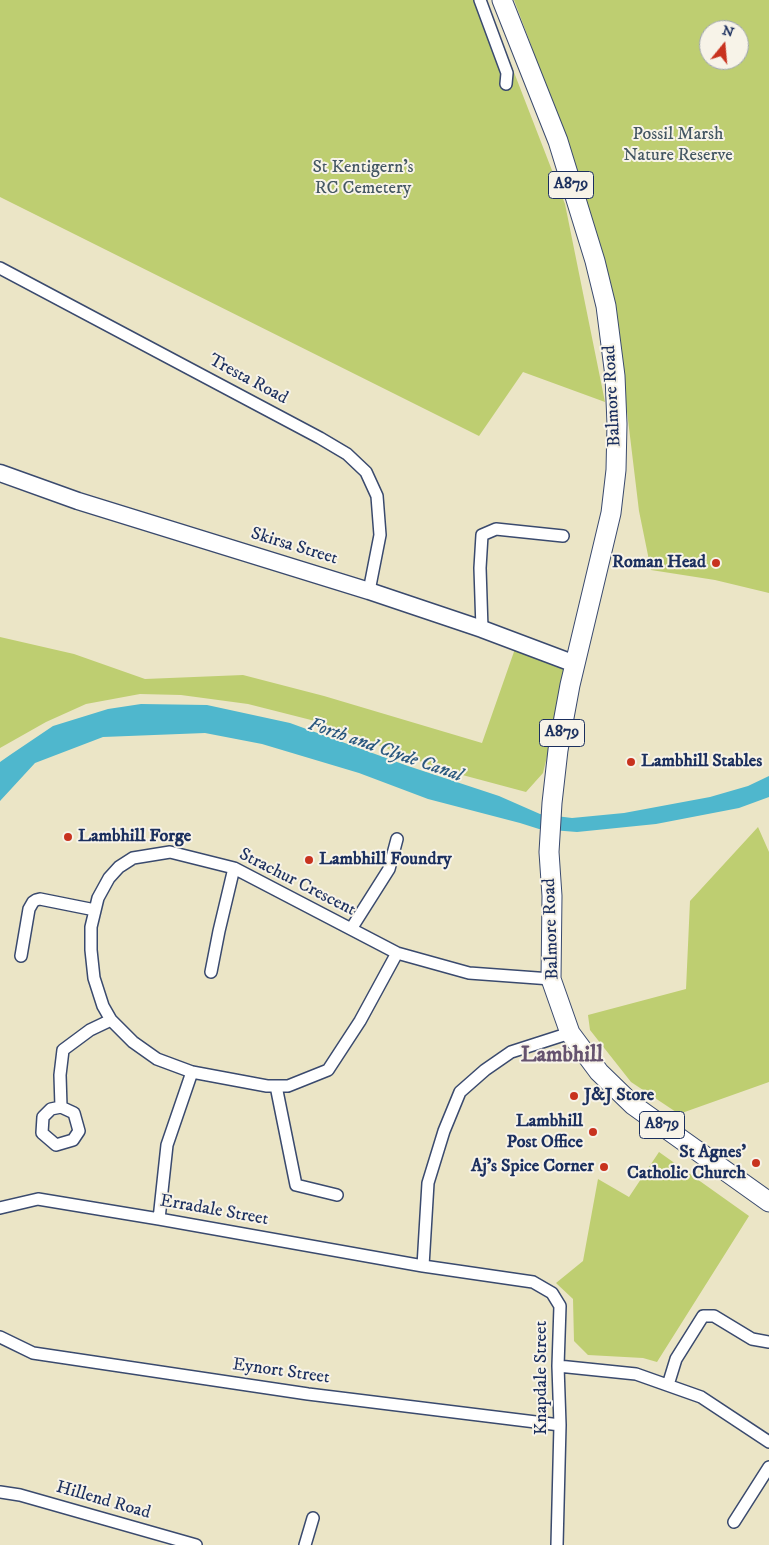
<!DOCTYPE html>
<style>
body{margin:0}
#map{position:relative;width:769px;height:1545px;overflow:hidden;background:#ebe5c6;font-family:"IM FELL DW Pica",serif}
canvas{display:block}
.north{position:absolute;left:699px;top:20px;width:50px;height:50px;box-sizing:border-box;background:#f7f3e8;border:1px solid #9fa5b1;border-radius:50%;rotate:17deg;font-size:14px;font-weight:700;line-height:20px;text-align:center;color:#1b2f5e}
.north::after{content:'';display:block;margin:auto;width:18px;height:22px;background:#c8321e;clip-path:polygon(50% 0,100% 100%,50% 72%,0 100%)}
</style>
<div id="map">
<canvas width="769" height="1545"></canvas>
<div class="north">N</div>
</div>
<script>
const g = document.querySelector('canvas').getContext('2d');
g.lineJoin = 'round';
function fillPath(path, color) {
  g.fillStyle = color;
  g.fill(path, 'evenodd');
}
function poly(rows) {
  const path = new Path2D();
  for (const r of rows) {
    path.moveTo(r[0], r[1]);
    for (let i = 2; i < r.length; i += 2) path.lineTo(r[i], r[i + 1]);
  }
  return path;
}
function trace(path, color, width, dash) {
  g.strokeStyle = color;
  g.lineWidth = width;
  g.lineCap = dash ? 'butt' : 'round';
  g.setLineDash(dash || []);
  g.stroke(path);
}
function write(font, color, halo, rows, align = 'center') {
  g.font = font + ' "IM FELL DW Pica",serif';
  g.lineWidth = 4;
  g.setLineDash([]);
  g.textBaseline = 'middle';
  g.strokeStyle = halo;
  g.fillStyle = color;
  for (const [text, x, y, turn = 0] of rows) {
    g.save();
    g.translate(x, y);
    g.rotate((+turn || 0) * Math.PI / 180);
    g.textAlign = isNaN(turn) ? turn : align;
    if (halo) g.strokeText(text, 0, 0);
    g.fillText(text, 0, 0);
    g.restore();
  }
}
fillPath(poly([
 [0,0,486,0,565,204,605,402,523,372,479,436,0,197],
 [514,0,769,0,769,593,715,580,651,570,639,511,616,320,531,45],
 [709,30,739,30,739,60,709,60],
 [0,637,74,654,145,679,243,675,324,696,482,743,516,646,569,666,543,773,526,792,440,769,319,722,248,704,181,695,140,694,86,704,46,722,0,748],
 [758,827,769,852,769,1082,679,1114,631,1082,590,1030,588,1015,686,989,690,901],
 [659,1152,749,1216,657,1362,643,1358,588,1355,574,1341,573,1299,556,1283,583,1261,598,1179,629,1197]
]), '#bece71');
fillPath(poly([
 [141,704,207,705,290,723,408,766,499,796,540,814,572,818,624,813,710,797,748,786,769,776,769,797,739,808,656,824,577,832,539,829,520,823,428,799,359,773,262,744,205,733,103,737,35,763,0,801,0,762,10,755,53,726,108,709]
]), '#4fb7cd');
const street = poly([
 [480,0,507,73,506,84],
 [0,268,320,438,347,454,366,472,377,496,380,535,369,591],
 [482,629,480,568,482,535,496,529,563,536],
 [351,929,389,869,397,839],
 [397,953,360,1021,328,1070,288,1086,267,1086,192,1072,157,1059,133,1042,111,1020,103,1006,94,978,91,950,91,927,98,898,109,878,119,867,133,858,170,852,234,868,397,953,469,973,551,979],
 [21,956,29,909,33,902,36,900,40,899,95,910],
 [211,972,219,931,234,868],
 [276,1086,296,1185,337,1195],
 [61,1107,74,1113,79,1131,73,1140,56,1145,42,1133,43,1117,51,1109,61,1107],
 [61,1107,60,1075,63,1050,90,1030,111,1020],
 [0,1208,38,1199,159,1219,423,1266,533,1282,552,1293,560,1306,558,1366,560,1425,557,1545],
 [159,1219,167,1145,192,1072],
 [423,1266,428,1183,444,1131,460,1092,485,1070,511,1052,570,1033],
 [0,1337,33,1353,308,1394,560,1425],
 [558,1366,636,1374,701,1397,769,1442],
 [668,1385,676,1359,703,1316,714,1316,752,1339,769,1342],
 [0,1492,20,1495,196,1545],
 [734,1522,769,1467],
 [305,1545,313,1518]
]);
const secondary = poly([
 [0,473,78,501,369,591,482,629,575,664]
]);
const primary = poly([
 [502,0,558,141,595,261,606,306,615,376,617,424,616,470,611,513,570,685,558,750,552,803,549,852,552,896,551,979,570,1033,599,1072,633,1105,769,1202]
]);
trace(street, '#3a4a6e', 14);
trace(secondary, '#3a4a6e', 19);
trace(primary, '#3a4a6e', 21);
trace(street, '#fff', 11);
trace(secondary, '#fff', 16);
trace(primary, '#fff', 19);
for (const [x, y, r, color] of [
 [716,563,5,"#c8321e"],
 [631,762,5,"#c8321e"],
 [68,837,5,"#c8321e"],
 [309,860,5,"#c8321e"],
 [574,1096,5,"#c8321e"],
 [593,1132,5,"#c8321e"],
 [756,1163,5,"#c8321e"],
 [604,1167,5,"#c8321e"]
]) {
  const dot = new Path2D();
  dot.arc(x, y, r, 0, 2 * Math.PI);
  g.fillStyle = color;
  g.fill(dot);
  trace(dot, '#f7f3e8', 2);
}
for (const [x, y, w] of [
 [571,185,45],
 [562,733,45],
 [662,1125,45]
]) {
  const box = new Path2D();
  box.roundRect(x - w / 2, y - 13.5, w, 27, 4);
  g.fillStyle = '#f7f3e8';
  g.fill(box);
  trace(box, '#1b2f5e', 1);
}
write('bold 16px', '#1b2f5e', null, [
 ["A879",571,185],
 ["A879",562,733],
 ["A879",662,1125]
]);
write('18px', '#445763', '#f7f3e8', [
 ["Possil Marsh",678,135],
 ["Nature Reserve",678,156],
 ["St Kentigern's",363,168],
 ["RC Cemetery",363,189]
]);
write('18px', '#1b2f5e', '#f7f3e8', [
 ["Tresta Road",248,380,28],
 ["Balmore Road",613,396,-93],
 ["Skirsa Street",294,547,17],
 ["Strachur Crescent",297,883,27],
 ["Balmore Road",552,929,-92],
 ["Erradale Street",214,1211,10],
 ["Eynort Street",281,1372,8],
 ["Knapdale Street",542,1378,-90],
 ["Hillend Road",103,1501,16]
]);
write('bold 18px', '#1b2f5e', '#f7f3e8', [
 ["Roman Head",706,563],
 ["Lambhill Stables",641,762,"left"],
 ["Lambhill Forge",78,837,"left"],
 ["Lambhill Foundry",319,860,"left"],
 ["J&J Store",584,1096,"left"],
 ["Lambhill",583,1122],
 ["Post Office",583,1143],
 ["St Agnes'",746,1153],
 ["Catholic Church",746,1174],
 ["Aj's Spice Corner",594,1167]
], 'right');
write('italic 19px', '#2b587f', '#f7f3e8', [
 ["Forth and Clyde Canal",385,751,19]
]);
write('bold 22px', '#65536f', '#f7f3e8', [
 ["Lambhill",562,1056]
]);
</script>
